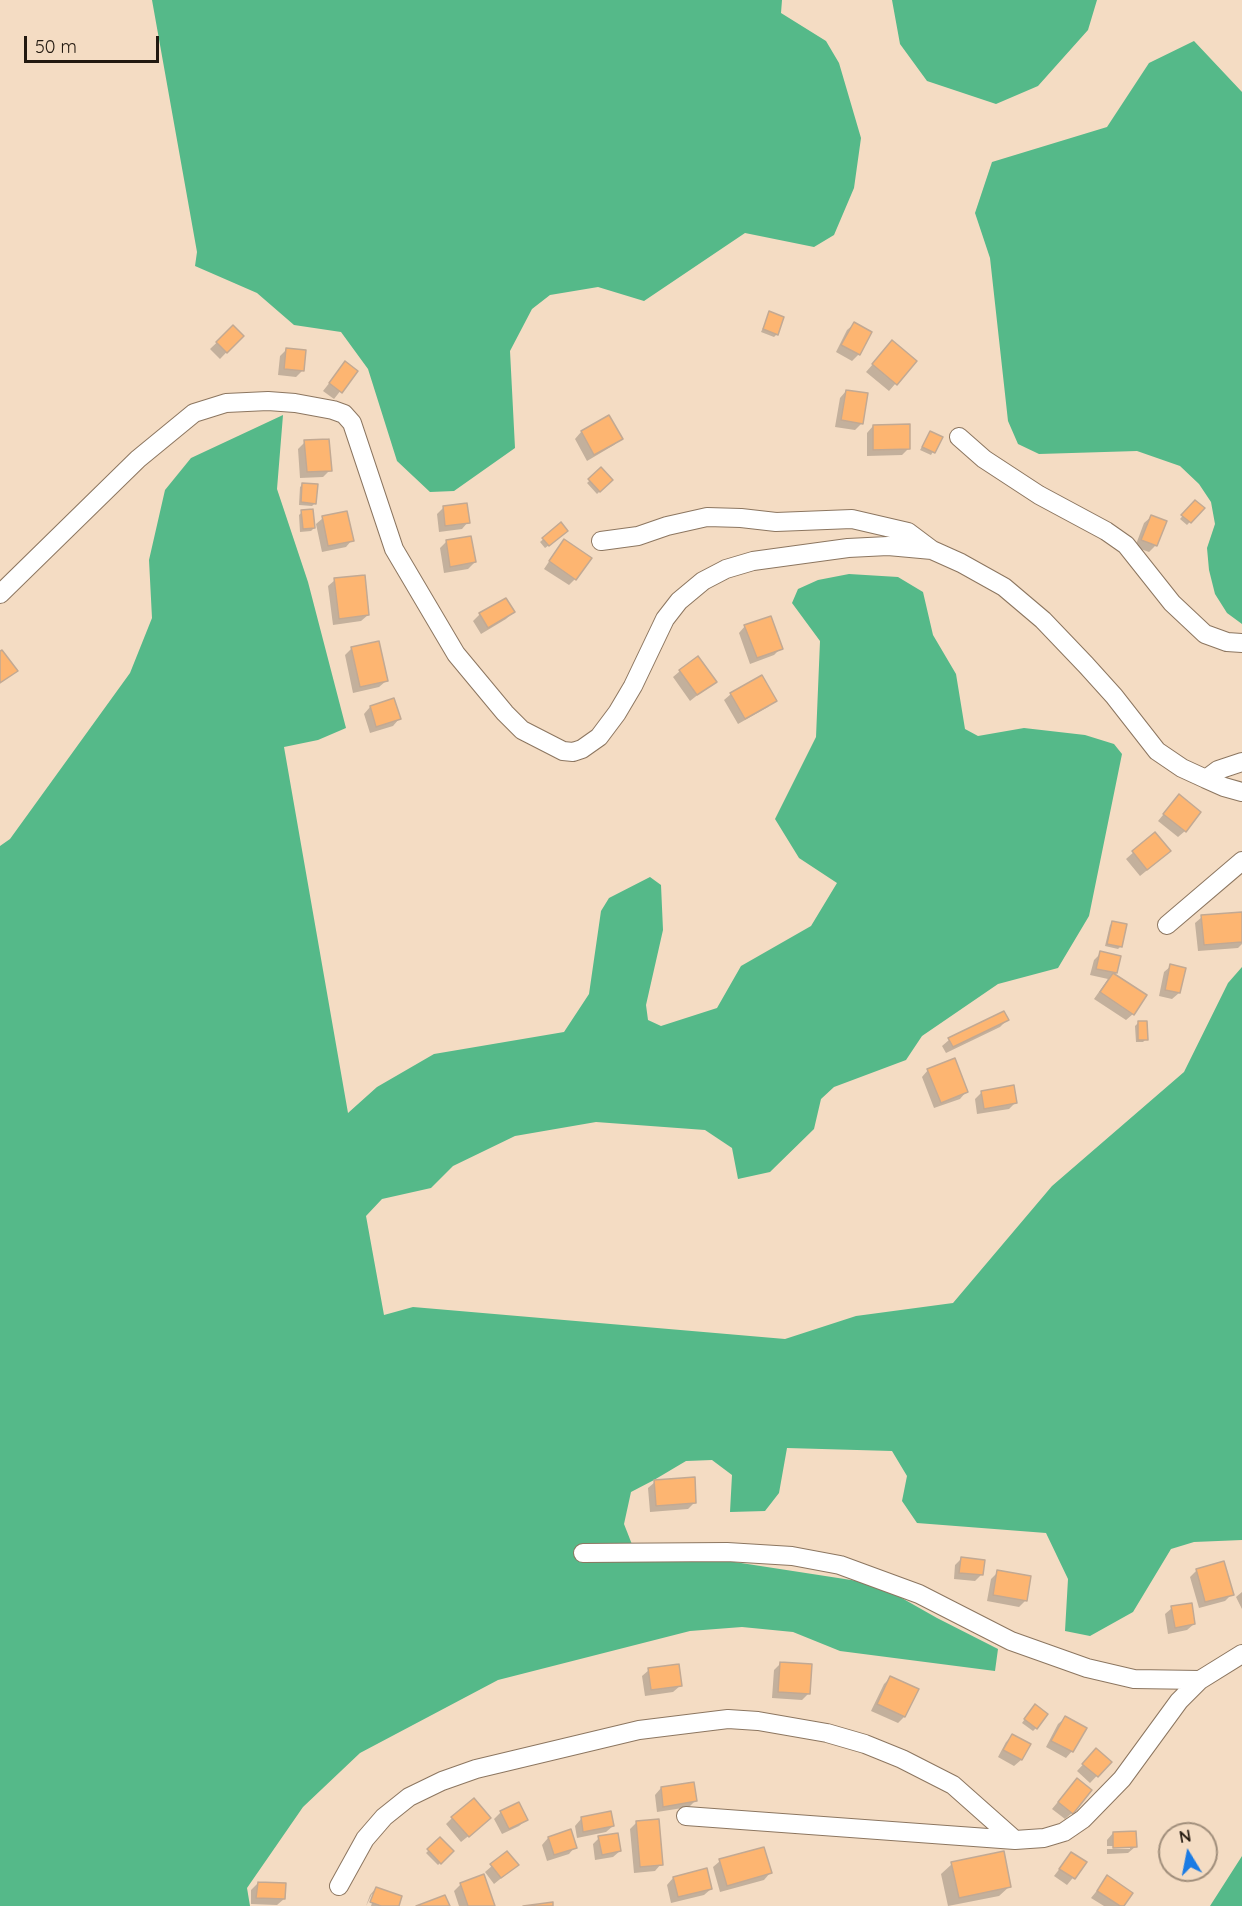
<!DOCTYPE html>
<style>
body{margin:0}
#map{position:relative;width:1242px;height:1906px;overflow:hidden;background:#f4dcc3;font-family:Quicksand,sans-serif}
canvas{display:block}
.north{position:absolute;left:1158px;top:1822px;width:60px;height:60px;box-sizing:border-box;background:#f4dcc3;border:2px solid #a08e7b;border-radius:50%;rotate:350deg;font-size:16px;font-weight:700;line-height:24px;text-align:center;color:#221910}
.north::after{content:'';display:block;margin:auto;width:21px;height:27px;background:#1a7be4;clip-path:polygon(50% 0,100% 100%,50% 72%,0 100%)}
.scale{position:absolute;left:24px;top:36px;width:135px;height:27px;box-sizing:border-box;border:3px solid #221910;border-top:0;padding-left:8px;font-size:18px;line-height:21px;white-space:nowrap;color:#221910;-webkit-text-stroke:4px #f4dcc3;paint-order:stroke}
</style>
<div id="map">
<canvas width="1242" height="1906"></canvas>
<div class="north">N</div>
<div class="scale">50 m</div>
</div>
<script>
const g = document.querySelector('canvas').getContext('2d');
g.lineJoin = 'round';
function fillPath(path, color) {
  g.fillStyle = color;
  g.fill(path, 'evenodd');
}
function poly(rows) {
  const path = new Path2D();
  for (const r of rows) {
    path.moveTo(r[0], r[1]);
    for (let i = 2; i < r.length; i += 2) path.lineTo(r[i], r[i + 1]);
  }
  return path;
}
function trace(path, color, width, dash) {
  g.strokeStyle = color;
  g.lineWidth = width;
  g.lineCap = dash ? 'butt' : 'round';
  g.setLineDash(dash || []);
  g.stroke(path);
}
fillPath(poly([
 [152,0,782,0,781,13,826,41,839,63,861,138,854,188,834,235,814,247,745,233,644,301,598,287,550,295,532,309,510,351,515,448,454,491,430,492,397,461,368,369,341,332,294,325,257,293,195,266,197,252],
 [892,0,1097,0,1088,30,1038,86,996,104,927,81,900,44],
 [1194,41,1242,92,1242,624,1227,613,1215,594,1209,570,1207,548,1215,524,1211,502,1199,484,1180,466,1137,451,1039,454,1018,444,1008,421,990,258,975,213,992,162,1107,127,1149,63],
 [283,415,277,489,308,582,346,728,318,740,284,747,348,1113,377,1087,434,1054,564,1032,589,994,601,911,609,898,650,877,661,885,663,930,646,1005,648,1020,661,1026,717,1008,741,966,811,926,837,883,799,858,775,819,816,737,820,641,792,603,798,589,818,580,849,574,898,577,923,592,933,635,956,674,965,729,978,736,1024,728,1085,735,1114,744,1122,754,1089,916,1058,968,998,984,922,1036,906,1060,834,1087,821,1099,814,1129,770,1172,738,1179,732,1148,705,1130,596,1122,515,1136,453,1166,431,1188,382,1199,366,1216,384,1315,413,1307,785,1339,856,1316,953,1303,1052,1186,1184,1072,1228,983,1242,967,1242,1540,1194,1542,1171,1549,1133,1612,1090,1636,1065,1631,1068,1579,1046,1533,917,1523,902,1501,907,1476,892,1451,787,1448,779,1493,765,1511,730,1512,732,1475,712,1460,686,1461,654,1480,631,1492,624,1524,633,1547,657,1560,728,1561,877,1584,937,1618,998,1649,995,1671,840,1651,793,1632,742,1627,690,1631,498,1680,360,1753,303,1807,247,1888,250,1906,0,1906,0,846,10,839,130,673,152,618,149,560,165,490,191,458],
 [1242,1856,1242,1906,1209,1906,1210,1906]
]), '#55b989');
fillPath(poly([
 [770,313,777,334,774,337,761,332],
 [854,324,859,354,852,361,836,352,847,330],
 [233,327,242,336,220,359,210,349],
 [886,349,915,361,889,391,866,372],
 [286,350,303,370,296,377,278,375,280,356],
 [345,363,356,371,334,399,323,391],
 [846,391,862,423,855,430,835,427,840,398],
 [609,417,621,439,614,445,587,461,575,439,581,432],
 [873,426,909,448,902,455,867,456,867,433],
 [931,432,941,438,931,455,920,450],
 [305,442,330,470,323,477,300,478,298,449],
 [601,470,611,480,597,494,587,483],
 [303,484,315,503,312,506,299,505,300,487],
 [1195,502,1203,508,1187,525,1180,519],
 [444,507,468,522,462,529,439,532,437,514],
 [302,512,314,528,311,531,300,532,299,515],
 [1151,517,1165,522,1155,546,1149,552,1135,547,1144,523],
 [323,518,352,540,346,547,322,552,316,524],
 [561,524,564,534,545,548,540,542],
 [470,537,475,562,468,569,444,573,440,548,446,542],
 [558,548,575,579,569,585,544,569],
 [335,580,368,615,361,621,333,625,328,586],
 [513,612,506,619,481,634,473,621,480,614],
 [745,626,781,648,774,655,750,664,739,633],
 [352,648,386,681,379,687,353,693,345,655],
 [680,671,715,681,690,701,673,677],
 [731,694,775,700,768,707,738,724,724,700],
 [370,707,399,719,393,726,370,733,364,714],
 [1173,803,1185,831,1178,837,1158,821],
 [1154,834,1162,858,1140,876,1126,859],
 [1242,913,1242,944,1238,948,1198,951,1195,923,1202,917],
 [1113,923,1121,946,1118,949,1105,946,1110,925],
 [1101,953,1116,973,1113,975,1133,1014,1126,1020,1094,999,1108,979,1090,975,1094,960],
 [1171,966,1179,993,1172,999,1159,996,1164,972],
 [1007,1020,1000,1027,946,1053,942,1046,949,1040],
 [1138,1023,1146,1039,1143,1042,1136,1042,1135,1026],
 [928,1070,966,1092,960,1099,934,1108,922,1077],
 [1013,1087,1016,1102,1009,1109,977,1114,975,1099,981,1093],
 [655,1482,695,1502,688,1509,650,1512,648,1488],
 [962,1558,981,1575,975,1581,954,1579,955,1565],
 [1197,1570,1232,1594,1225,1601,1199,1608,1190,1577],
 [998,1572,1026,1600,1019,1607,987,1601,991,1579],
 [1242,1592,1242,1609,1236,1597],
 [1172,1608,1194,1624,1187,1630,1168,1634,1165,1614],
 [781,1663,808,1694,802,1700,772,1698,774,1670],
 [649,1670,680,1686,673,1692,645,1696,642,1676],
 [891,1677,904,1717,898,1723,871,1711,884,1684],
 [1032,1709,1036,1728,1033,1731,1022,1723],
 [1065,1718,1072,1751,1066,1758,1046,1747,1058,1724],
 [1012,1736,1029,1745,1021,1760,1014,1766,998,1757,1006,1742],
 [1090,1757,1110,1762,1090,1783,1077,1771],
 [1071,1786,1072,1813,1065,1819,1052,1809],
 [661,1788,695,1801,689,1807,657,1812,655,1795],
 [501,1812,526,1820,519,1826,502,1834,494,1819],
 [452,1818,482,1825,461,1842,446,1824],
 [581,1819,613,1826,606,1832,577,1838,575,1826],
 [637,1822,661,1864,655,1871,634,1873,630,1829],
 [570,1831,575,1847,569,1854,547,1861,542,1845,548,1838],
 [1113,1833,1135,1847,1128,1853,1107,1854,1107,1849,1130,1849,1130,1846,1107,1846,1107,1840],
 [599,1838,620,1851,613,1857,595,1860,593,1844],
 [440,1839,452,1851,438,1865,426,1853],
 [507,1853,510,1871,494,1884,485,1872],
 [1071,1854,1085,1863,1067,1885,1054,1876],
 [720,1861,770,1873,764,1880,720,1892,713,1867],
 [952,1864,1010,1886,999,1896,948,1906,941,1874],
 [1108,1877,1122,1906,1104,1906,1091,1898],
 [673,1878,711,1889,704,1895,671,1903,667,1885],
 [258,1883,284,1899,277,1905,251,1904,251,1890],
 [461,1884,493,1906,459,1906,454,1891],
 [376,1888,397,1906,371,1906,375,1894,372,1894,366,1906,370,1895]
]), '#0003');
const building = poly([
 [769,311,784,317,778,335,763,329,769,311],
 [854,322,872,332,860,355,841,345,854,322],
 [233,325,244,336,227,353,216,342,233,325],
 [892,340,917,361,897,385,872,364,892,340],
 [286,348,306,350,304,371,284,369,286,348],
 [345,361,358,371,342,393,329,383,345,361],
 [846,390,868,393,863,424,841,420,846,390],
 [609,415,623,439,594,455,581,431,609,415],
 [910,424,910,449,873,450,873,425,910,424],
 [930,431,943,437,935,453,922,447,930,431],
 [329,439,332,471,307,472,304,440,329,439],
 [601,467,613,480,600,492,588,479,601,467],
 [302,483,318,484,316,504,301,502,302,483],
 [1195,500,1205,508,1191,523,1181,515,1195,500],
 [467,503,470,523,445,526,443,506,467,503],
 [313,509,315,528,303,529,301,510,313,509],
 [347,511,354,541,328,546,322,516,347,511],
 [1151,515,1167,521,1157,546,1141,540,1151,515],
 [561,522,568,531,549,546,542,538,561,522],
 [471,536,476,562,450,567,446,540,471,536],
 [564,539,592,558,576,580,549,561,564,539],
 [365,575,369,615,339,619,334,578,365,575],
 [506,598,515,612,488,628,479,613,506,598],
 [771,616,783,649,757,658,744,625,771,616],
 [379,641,388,681,360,687,351,647,379,641],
 [2,650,18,671,0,683,0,651,2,650],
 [698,656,717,682,697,695,679,670,698,656],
 [762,675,777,701,745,719,730,693,762,675],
 [394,698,401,719,376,727,370,706,394,698],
 [1179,794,1201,812,1186,832,1163,814,1179,794],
 [1155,832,1171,851,1147,870,1132,851,1155,832],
 [1242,912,1242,942,1204,945,1201,915,1242,912],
 [1112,921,1127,924,1122,947,1107,944,1112,921],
 [1100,951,1121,956,1117,973,1096,969,1100,951],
 [1170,964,1186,968,1180,993,1165,990,1170,964],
 [1113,973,1147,995,1134,1015,1100,992,1113,973],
 [1004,1011,1009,1020,953,1047,948,1038,1004,1011],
 [1138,1021,1147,1021,1148,1040,1138,1040,1138,1021],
 [955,1058,968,1092,941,1103,927,1069,955,1058],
 [1014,1085,1017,1103,984,1109,981,1091,1014,1085],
 [695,1477,696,1503,656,1506,654,1480,695,1477],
 [961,1557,985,1560,983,1575,959,1573,961,1557],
 [1224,1561,1234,1595,1205,1602,1196,1569,1224,1561],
 [997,1570,1031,1576,1027,1601,993,1595,997,1570],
 [1192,1603,1195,1624,1175,1628,1171,1606,1192,1603],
 [780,1662,812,1664,810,1694,778,1692,780,1662],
 [679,1664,682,1686,651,1690,648,1668,679,1664],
 [890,1676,919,1689,905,1717,877,1704,890,1676],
 [1035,1704,1048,1714,1037,1729,1024,1719,1035,1704],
 [1065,1716,1087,1728,1073,1752,1051,1741,1065,1716],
 [1012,1734,1031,1744,1022,1760,1003,1750,1012,1734],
 [1096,1748,1112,1762,1098,1777,1082,1764,1096,1748],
 [1077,1778,1092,1790,1073,1814,1058,1802,1077,1778],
 [694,1782,697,1801,663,1807,661,1787,694,1782],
 [474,1798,491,1818,469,1837,451,1817,474,1798],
 [519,1802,528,1820,509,1829,500,1811,519,1802],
 [611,1811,614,1826,583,1832,581,1817,611,1811],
 [659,1819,663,1865,640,1867,636,1821,659,1819],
 [571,1829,577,1848,554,1855,548,1837,571,1829],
 [1136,1831,1137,1847,1113,1848,1113,1832,1136,1831],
 [618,1833,621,1851,602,1855,598,1836,618,1833],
 [440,1837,454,1851,441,1864,427,1849,440,1837],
 [764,1847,772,1873,727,1886,719,1859,764,1847],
 [507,1851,519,1865,501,1878,490,1864,507,1851],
 [1004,1851,1011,1887,959,1898,951,1862,1004,1851],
 [1071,1852,1087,1862,1075,1879,1059,1869,1071,1852],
 [707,1868,712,1889,678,1897,673,1877,707,1868],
 [484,1874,495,1906,468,1906,460,1883,484,1874],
 [1107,1875,1133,1893,1124,1906,1120,1906,1097,1891,1107,1875],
 [258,1882,286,1883,285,1899,256,1898,258,1882],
 [376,1887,402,1896,399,1906,381,1906,370,1902,376,1887],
 [445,1895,450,1906,416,1906,445,1895],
 [553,1902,553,1906,523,1906,553,1902]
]);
fillPath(building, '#fdb571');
trace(building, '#c2a993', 1.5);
const street = poly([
 [959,437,984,459,1039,495,1106,531,1126,545,1172,603,1205,634,1227,642,1242,643],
 [601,541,638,536,667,526,707,517,741,518,776,522,852,519,908,532,932,550],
 [0,594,138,459,194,413,226,403,268,401,295,403,333,410,344,414,352,423,394,549,456,654,505,713,522,730,563,751,573,752,582,749,599,737,617,713,633,686,665,619,679,601,703,581,726,569,753,561,848,548,888,546,932,550,961,563,1004,587,1043,620,1086,665,1114,696,1157,751,1182,768,1206,779],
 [1242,762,1218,770,1206,779,1224,787,1242,792],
 [1167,925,1242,861],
 [583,1553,727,1552,792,1556,840,1565,919,1594,1011,1641,1087,1668,1134,1679,1200,1680],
 [686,1816,1015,1840,1044,1838,1064,1832,1083,1819,1122,1779,1179,1701,1200,1680,1242,1654],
 [339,1886,365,1839,384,1817,409,1797,442,1781,476,1769,639,1730,728,1719,758,1721,827,1733,865,1744,902,1759,953,1785,1015,1840]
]);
trace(street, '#8c7660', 20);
trace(street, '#fff', 18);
</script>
